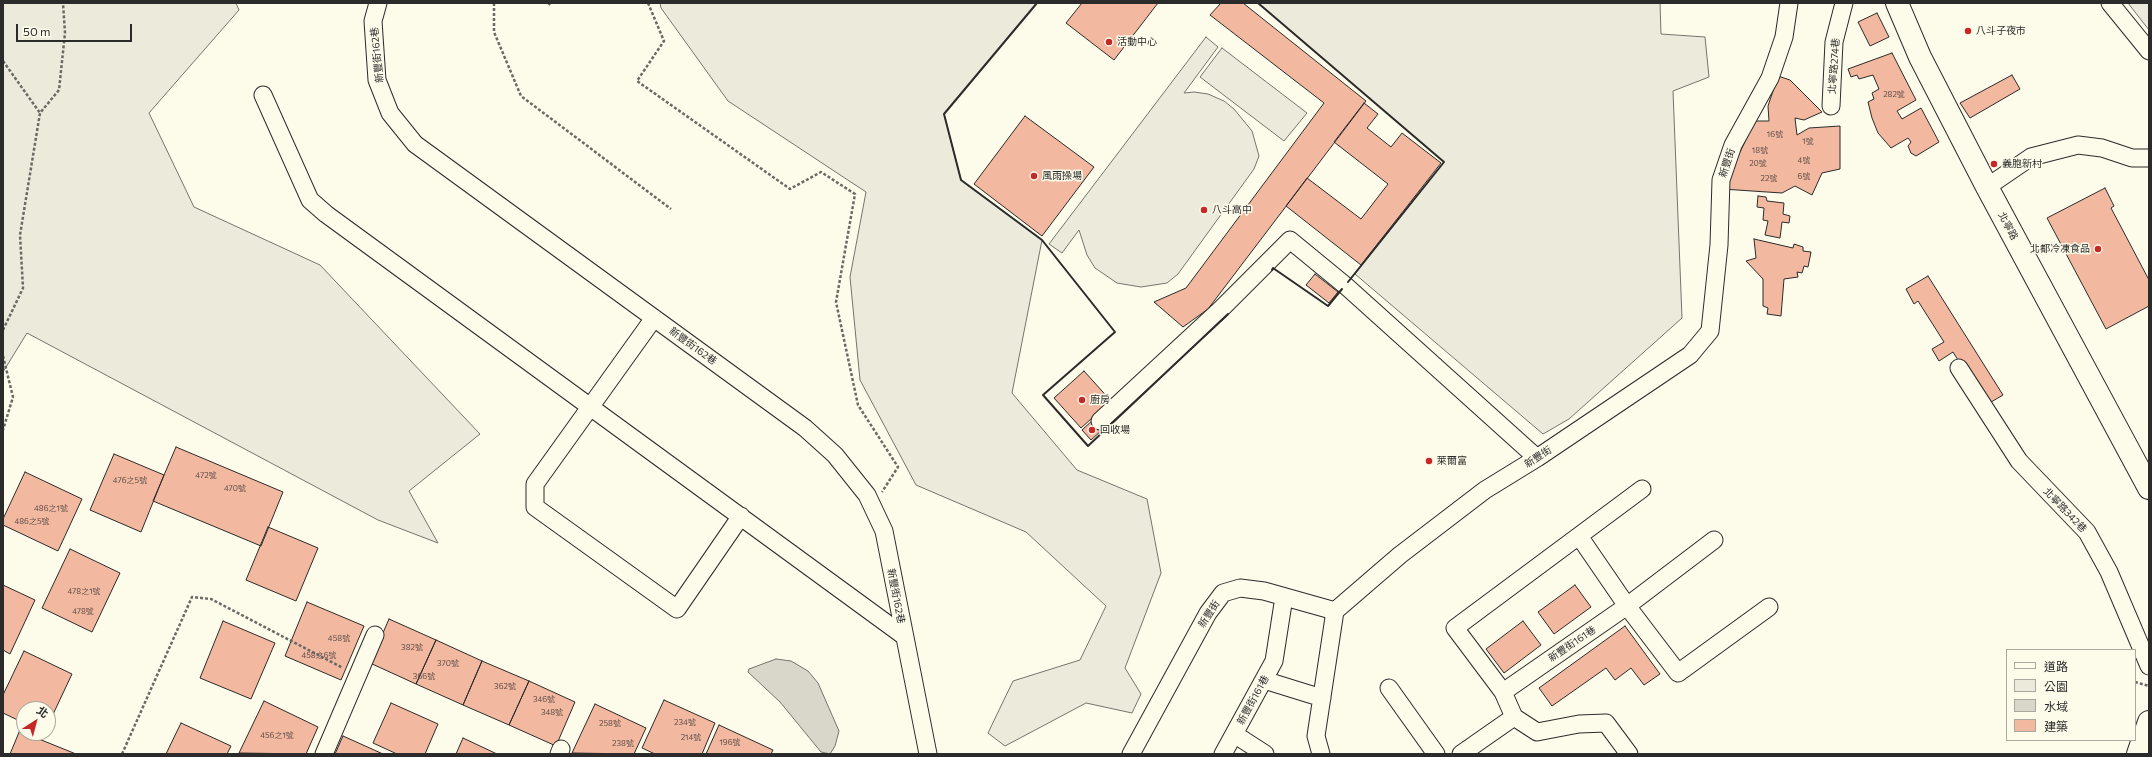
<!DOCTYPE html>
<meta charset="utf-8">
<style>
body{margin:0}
#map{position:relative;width:2152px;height:757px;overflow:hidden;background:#fdfbea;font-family:Commissioner,"Noto Sans TC",sans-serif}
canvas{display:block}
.frame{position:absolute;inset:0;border:4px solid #2b2b2b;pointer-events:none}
.legend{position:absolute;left:2006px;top:649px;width:130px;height:92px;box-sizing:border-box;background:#fdfbea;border:1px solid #a9a89e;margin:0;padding:5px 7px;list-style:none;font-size:12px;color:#2b2b2b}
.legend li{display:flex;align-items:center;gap:8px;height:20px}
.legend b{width:20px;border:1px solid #a9a89e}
.north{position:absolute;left:16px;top:701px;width:40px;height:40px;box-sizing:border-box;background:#fdfbea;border:1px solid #a9a89e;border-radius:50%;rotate:36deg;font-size:11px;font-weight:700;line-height:16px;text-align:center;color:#2b2b2b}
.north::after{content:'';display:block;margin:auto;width:14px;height:18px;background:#c62828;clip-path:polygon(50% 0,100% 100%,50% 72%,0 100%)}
.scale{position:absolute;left:16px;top:24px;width:116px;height:18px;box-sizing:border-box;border:2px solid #2b2b2b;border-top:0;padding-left:5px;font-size:12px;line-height:14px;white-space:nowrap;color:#2b2b2b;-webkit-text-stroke:3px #fdfbea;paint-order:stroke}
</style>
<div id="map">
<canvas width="2152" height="757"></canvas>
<div class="frame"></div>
<ul class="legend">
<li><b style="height:5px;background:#fdfbea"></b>道路</li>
<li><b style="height:11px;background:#ecebdb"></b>公園</li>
<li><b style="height:11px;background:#d8d7c9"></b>水域</li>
<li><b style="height:11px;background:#f2b8a0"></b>建築</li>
</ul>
<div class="north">北</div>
<div class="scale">50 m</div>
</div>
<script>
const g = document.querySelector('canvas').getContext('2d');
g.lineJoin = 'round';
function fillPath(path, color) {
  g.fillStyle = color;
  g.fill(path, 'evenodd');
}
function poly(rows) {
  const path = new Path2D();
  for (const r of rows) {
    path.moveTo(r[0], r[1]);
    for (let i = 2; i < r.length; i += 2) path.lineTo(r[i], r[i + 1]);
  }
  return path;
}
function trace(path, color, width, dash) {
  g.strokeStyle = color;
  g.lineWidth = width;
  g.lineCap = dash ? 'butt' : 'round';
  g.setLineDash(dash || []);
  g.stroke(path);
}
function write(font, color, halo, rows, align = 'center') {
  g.font = font + ' Commissioner,"Noto Sans TC",sans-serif';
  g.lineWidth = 3;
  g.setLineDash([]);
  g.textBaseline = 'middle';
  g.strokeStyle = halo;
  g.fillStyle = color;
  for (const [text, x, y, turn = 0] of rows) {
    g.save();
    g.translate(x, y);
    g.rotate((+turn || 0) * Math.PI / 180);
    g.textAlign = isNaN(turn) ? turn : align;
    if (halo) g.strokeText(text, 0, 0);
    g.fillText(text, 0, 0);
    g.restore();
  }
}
const green = poly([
 [3,3,236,3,239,10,149,113,194,207,320,265,480,434,409,491,438,543,378,520,27,333,3,372,3,3],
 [660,3,1037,3,944,114,961,180,1042,240,1012,393,1077,470,1147,499,1161,573,1125,668,1141,694,1132,713,1086,703,1005,746,988,733,1013,681,1080,660,1106,606,1026,532,916,485,860,380,850,277,866,192,728,101,661,8,660,3],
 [1258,3,1660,3,1661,34,1705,37,1709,77,1673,91,1682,318,1569,419,1543,434,1355,274,1444,162,1258,3],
 [2128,3,2149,3,2149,30,2128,3],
 [1206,37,1218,47,1184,93,1194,92,1208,94,1224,101,1234,109,1252,131,1259,156,1254,169,1178,274,1167,283,1141,287,1117,283,1095,268,1087,255,1079,230,1062,253,1049,244,1206,37],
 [1222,48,1307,113,1284,141,1200,77,1222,48]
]);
fillPath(green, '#ecebdb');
trace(green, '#74746e', 1);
const water = poly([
 [776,659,791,661,808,671,818,683,839,731,835,746,830,754,821,752,780,702,748,672,749,669,776,659]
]);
fillPath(water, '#d8d7c9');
trace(water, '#74746e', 1);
const building = poly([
 [1082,3,1158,3,1114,60,1066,23,1082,3],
 [1221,3,1243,3,1366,101,1208,309,1183,327,1154,302,1186,288,1324,103,1210,15,1221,3],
 [1877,13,1889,37,1870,46,1858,22,1877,13],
 [1892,53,1916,100,1897,111,1902,119,1921,108,1939,142,1916,156,1911,153,1908,146,1911,142,1908,138,1891,148,1878,133,1872,118,1868,102,1874,99,1872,93,1879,89,1873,75,1859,79,1857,75,1851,77,1848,69,1892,53],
 [2012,75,2020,89,1970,118,1960,103,2012,75],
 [1778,76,1790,80,1822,112,1804,120,1795,118,1797,135,1809,128,1840,126,1840,169,1822,173,1812,195,1795,186,1782,193,1722,189,1755,121,1769,121,1768,106,1778,76],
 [1364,103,1378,114,1367,128,1391,147,1402,133,1441,163,1361,265,1286,206,1307,178,1361,219,1388,184,1334,142,1364,103],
 [1025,116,1094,167,1042,236,974,184,1025,116],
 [2105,188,2114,206,2111,208,2149,280,2149,306,2106,329,2047,218,2105,188],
 [1758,196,1766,197,1767,201,1784,203,1783,214,1790,216,1789,223,1782,222,1780,238,1765,235,1768,221,1763,220,1764,208,1757,207,1758,196],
 [1754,239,1793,248,1794,244,1803,247,1803,251,1811,252,1808,267,1804,266,1802,273,1797,272,1798,277,1784,279,1781,316,1767,314,1768,308,1763,306,1763,279,1746,261,1756,258,1754,239],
 [1315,274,1338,292,1329,303,1306,285,1315,274],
 [1928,276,2003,395,1986,405,1953,352,1939,361,1932,349,1944,342,1918,301,1914,304,1906,289,1928,276],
 [1084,371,1111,401,1081,428,1054,398,1084,371],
 [1094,419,1103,429,1091,440,1082,430,1094,419],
 [176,447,283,492,261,546,153,501,176,447],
 [114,454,164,475,141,532,90,510,114,454],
 [25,472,82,499,58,551,3,525,3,519,25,472],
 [268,527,318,548,296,601,246,580,268,527],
 [70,549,120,573,92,632,42,608,70,549],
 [3,585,35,600,10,654,3,650,3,585],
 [1575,585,1591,607,1554,634,1538,612,1575,585],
 [307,602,364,626,341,680,285,656,307,602],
 [389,619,436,640,416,684,370,663,389,619],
 [223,621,275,643,251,699,200,678,223,621],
 [1523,621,1541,645,1504,673,1486,649,1523,621],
 [1625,626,1660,674,1644,685,1631,668,1615,680,1606,668,1552,706,1539,688,1625,626],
 [436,640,482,661,463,705,416,684,436,640],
 [24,651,72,674,48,725,48,709,24,709,24,723,3,713,3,695,24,651],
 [482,661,529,681,509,725,463,705,482,661],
 [529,681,575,702,556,746,509,725,529,681],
 [664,700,715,723,702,754,655,754,642,748,664,700],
 [264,701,318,727,306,754,239,753,264,701],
 [391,703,438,724,425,754,397,754,373,743,391,703],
 [595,704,646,728,634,754,572,753,595,704],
 [181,723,231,746,227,754,166,754,181,723],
 [719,725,773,750,771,754,706,754,719,725],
 [20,730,24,733,76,754,10,754,20,730],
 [343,736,383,754,335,754,343,736],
 [463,738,497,754,456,754,463,738]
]);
fillPath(building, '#f2b8a0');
trace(building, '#2b2b2b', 1);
const minor = poly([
 [378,3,373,21,377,80,390,113,415,144,805,428,835,455,867,495,884,531,928,754],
 [2110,3,2149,51],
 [263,95,310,200,326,214,904,636],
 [1831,106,1834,42,1844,3],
 [1987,187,2031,157,2078,145,2102,148,2132,158,2149,158],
 [654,318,535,484,535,507,677,609,741,516],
 [1959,368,2019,461,2087,532,2109,572,2149,666],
 [1100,421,1220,310,1290,240,1346,286,1537,458],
 [1579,536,1627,606,1678,673,1769,607],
 [1264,680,1322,698],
 [1389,688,1436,754],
 [1503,692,1455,628,1642,489],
 [1514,717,1537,732,1579,724,1606,723,1629,754],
 [1234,734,1265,754],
 [324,754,375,635],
 [559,754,561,749],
 [1131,754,1208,613,1223,593,1240,588,1264,591,1335,611,1400,555,1485,490,1537,458,1690,355,1710,331,1719,245,1721,180,1733,145,1770,78,1784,37,1789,3],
 [1223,754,1274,661,1284,597],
 [1321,754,1316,736,1335,611],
 [1461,754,1514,717,1503,692,1627,606,1714,540]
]);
const major = poly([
 [1897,3,1920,57,1987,187,2149,488],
 [2138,754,2149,722]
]);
trace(minor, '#2b2b2b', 19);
trace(major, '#2b2b2b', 24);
trace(poly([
 [494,3,494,32,521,96,671,209],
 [548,3,552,6],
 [648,3,664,41,637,81,790,189,821,172,855,194,836,302,858,405,898,467,882,492],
 [3,61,40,113],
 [3,330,23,288,20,235,40,113,59,90,65,33,63,3],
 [3,356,13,397,3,430],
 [2135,682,2149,686],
 [122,754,192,597,211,599,343,668]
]), '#6a6964', 2.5, [3, 2]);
trace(minor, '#fdfbea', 17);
trace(major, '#fdfbea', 22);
trace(poly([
 [1037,3,944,114,961,180,1042,240,1115,332,1043,395,1088,446,1228,314],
 [1258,3,1444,162,1348,282],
 [1272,270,1273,268,1328,306,1342,289]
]), '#2b2b2b', 2);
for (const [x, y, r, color] of [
 [1968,31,4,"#c62828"],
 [1109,42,4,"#c62828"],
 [1994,164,4,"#c62828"],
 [1034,176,4,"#c62828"],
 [1204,210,4,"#c62828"],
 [2098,249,4,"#c62828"],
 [1082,400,4,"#c62828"],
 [1092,430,4,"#c62828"],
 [1429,461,4,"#c62828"]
]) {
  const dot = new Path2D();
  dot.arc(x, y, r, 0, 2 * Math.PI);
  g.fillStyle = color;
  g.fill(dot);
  trace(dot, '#fdfbea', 1.5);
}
write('8px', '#5d4e48', null, [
 ["282號",1894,94],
 ["16號",1775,134],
 ["1號",1808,141],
 ["18號",1760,150],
 ["4號",1804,160],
 ["20號",1758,163],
 ["6號",1804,176],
 ["22號",1769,178],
 ["472號",206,475],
 ["476之5號",130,480],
 ["470號",235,488],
 ["486之1號",51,508],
 ["486之5號",32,521],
 ["478之1號",84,591],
 ["478號",83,611],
 ["458號",339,638],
 ["382號",412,647],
 ["458之6號",319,655],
 ["370號",448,663],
 ["366號",424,676],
 ["362號",505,686],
 ["346號",544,699],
 ["348號",552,712],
 ["234號",685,722],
 ["258號",610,723],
 ["456之1號",277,735],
 ["214號",691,737],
 ["196號",730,742],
 ["238號",623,743]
]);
write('10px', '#2b2b2b', '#fdfbea', [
 ["八斗子夜市",1976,31],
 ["活動中心",1117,42],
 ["義胞新村",2002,164],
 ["風雨操場",1042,176],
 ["八斗高中",1212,210],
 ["北都冷凍食品",2090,249,"right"],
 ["廚房",1090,400],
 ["回收場",1100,430],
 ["萊爾富",1437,461]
], 'left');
write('10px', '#2b2b2b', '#fdfbea', [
 ["新豐街162巷",377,55,-96],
 ["北寧路274巷",1834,66,-86],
 ["新豐街",1727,163,-72],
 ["北寧路",2008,226,62],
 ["新豐街162巷",693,346,36],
 ["新豐街",1538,457,-33],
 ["北寧路342巷",2065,510,46],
 ["新豐街162巷",896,596,79],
 ["新豐街",1209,614,-57],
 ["新豐街161巷",1572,644,-34],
 ["新豐街161巷",1253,700,-61]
]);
</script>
